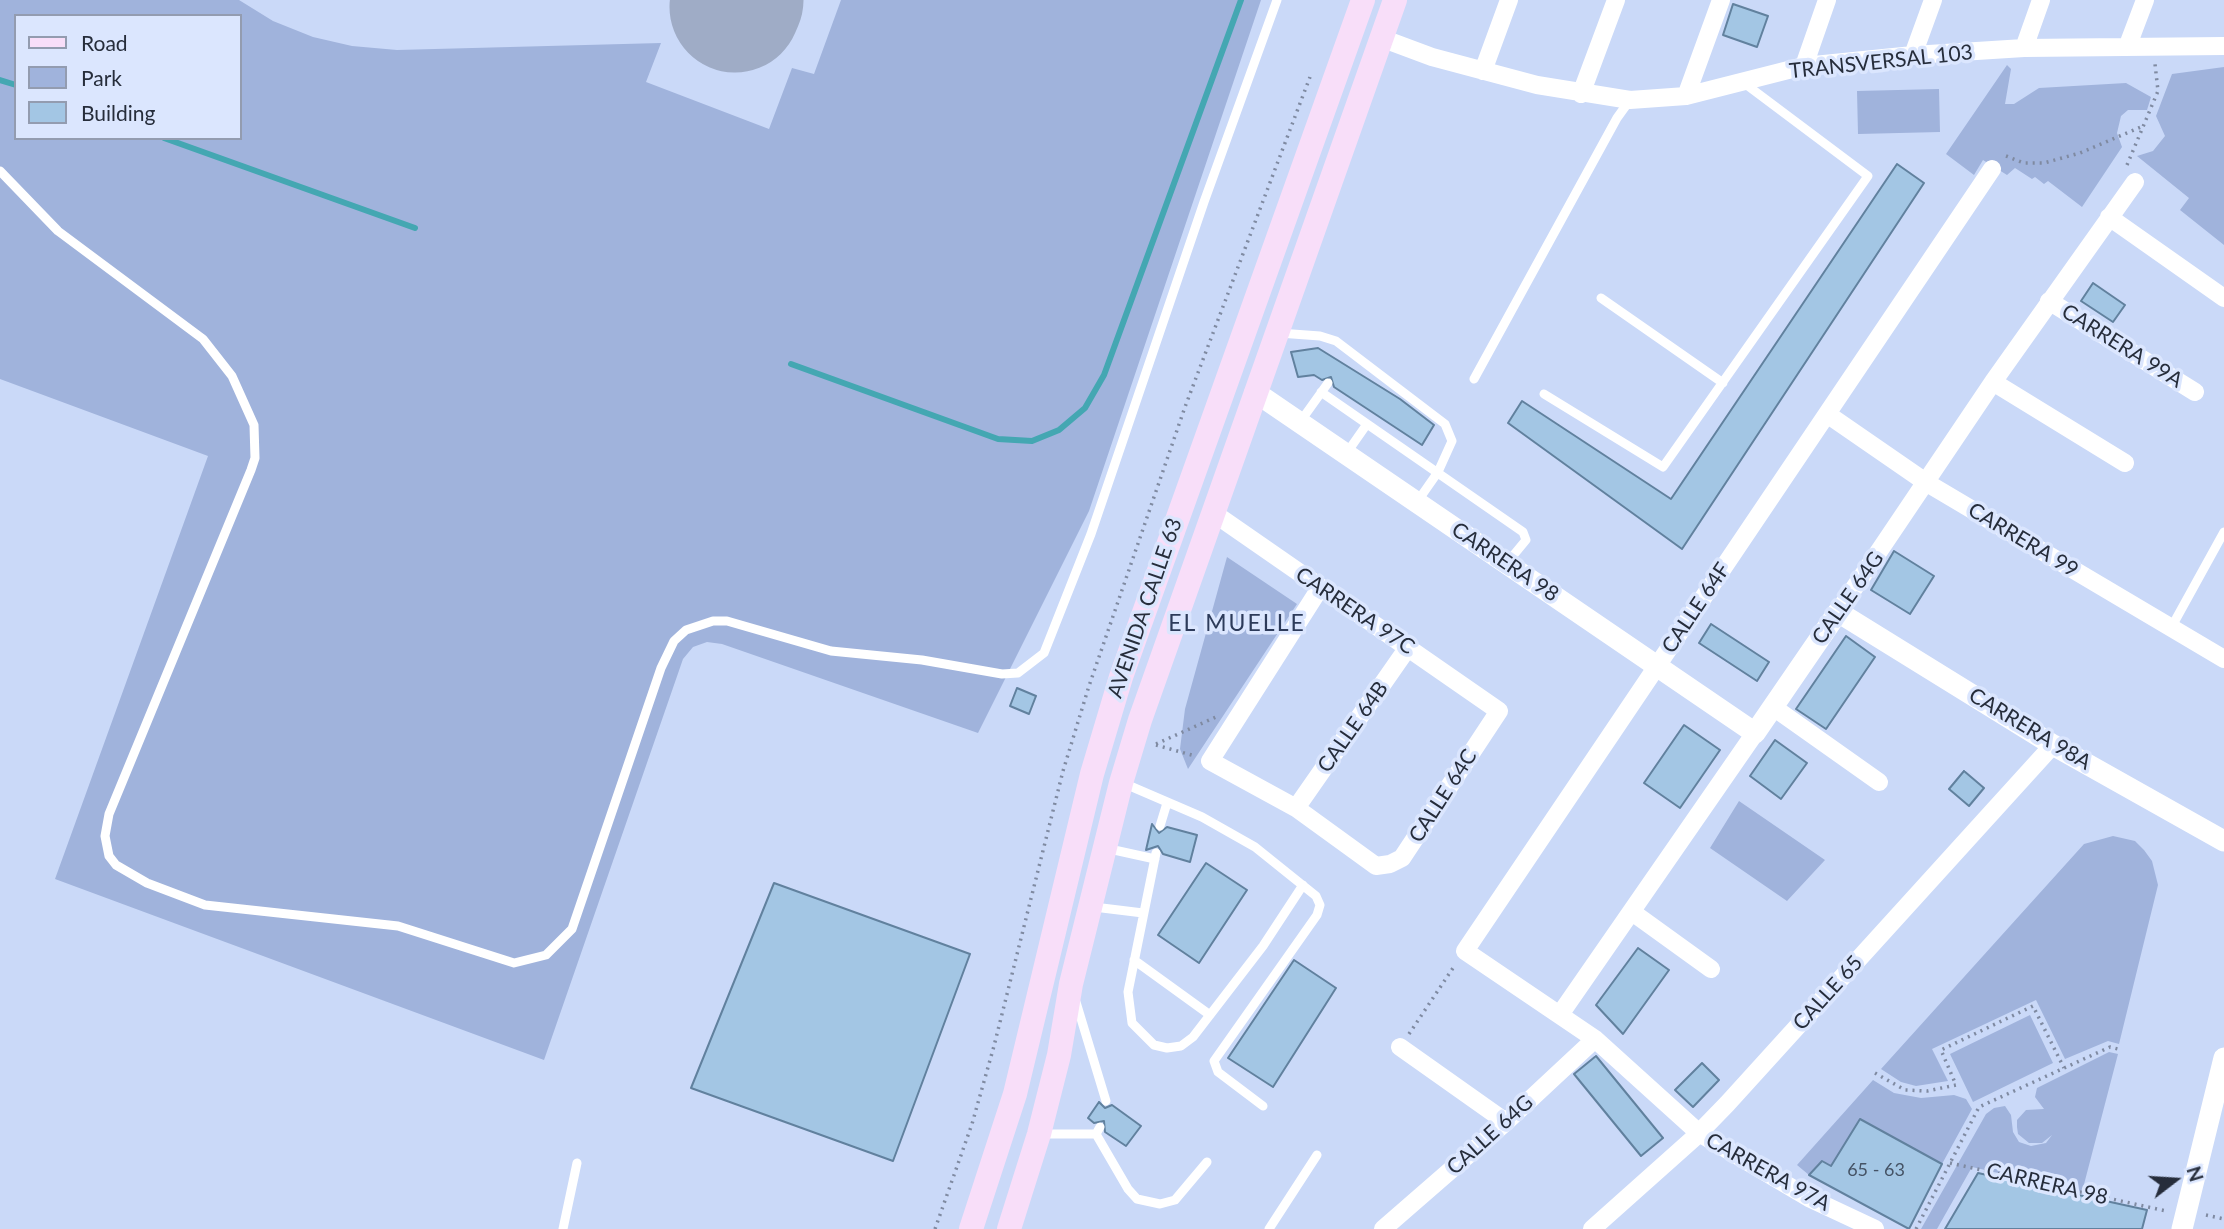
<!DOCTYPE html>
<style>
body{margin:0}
#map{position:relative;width:2224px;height:1229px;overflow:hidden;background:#cad9f8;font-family:Lato,sans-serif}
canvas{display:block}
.legend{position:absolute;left:14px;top:14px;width:228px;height:126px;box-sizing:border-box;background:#dbe6fe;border:2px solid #939cb0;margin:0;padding:9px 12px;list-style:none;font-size:21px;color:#262d3b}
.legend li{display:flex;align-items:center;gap:14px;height:35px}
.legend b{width:35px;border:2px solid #939cb0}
.north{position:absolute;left:2140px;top:1145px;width:70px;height:70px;-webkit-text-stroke:5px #dbe6fe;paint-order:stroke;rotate:73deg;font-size:19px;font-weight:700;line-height:28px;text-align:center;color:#262d3b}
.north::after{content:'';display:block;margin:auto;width:24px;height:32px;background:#262d3b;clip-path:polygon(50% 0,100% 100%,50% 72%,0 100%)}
</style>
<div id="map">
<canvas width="2224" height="1229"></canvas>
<ul class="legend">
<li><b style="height:9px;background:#f8def9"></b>Road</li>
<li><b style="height:19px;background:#a0b3dc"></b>Park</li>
<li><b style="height:19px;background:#a3c6e4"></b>Building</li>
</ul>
<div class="north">N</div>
</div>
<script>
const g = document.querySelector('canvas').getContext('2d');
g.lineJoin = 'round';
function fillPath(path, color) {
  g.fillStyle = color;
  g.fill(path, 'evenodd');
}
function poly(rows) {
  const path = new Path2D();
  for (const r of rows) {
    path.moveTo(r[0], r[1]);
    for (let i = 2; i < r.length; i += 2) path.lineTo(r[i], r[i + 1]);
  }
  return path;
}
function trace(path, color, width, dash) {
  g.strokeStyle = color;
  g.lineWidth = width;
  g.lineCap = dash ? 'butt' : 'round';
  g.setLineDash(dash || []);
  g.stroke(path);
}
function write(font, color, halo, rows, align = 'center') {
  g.font = font + ' Lato,sans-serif';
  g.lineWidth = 7;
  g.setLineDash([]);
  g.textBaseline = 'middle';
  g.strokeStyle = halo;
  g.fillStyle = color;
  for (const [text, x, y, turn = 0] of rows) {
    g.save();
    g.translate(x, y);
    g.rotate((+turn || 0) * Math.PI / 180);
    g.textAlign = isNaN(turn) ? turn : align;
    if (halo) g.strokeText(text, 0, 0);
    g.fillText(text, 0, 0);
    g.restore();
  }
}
fillPath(poly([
 [0,0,239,0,273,21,313,37,352,46,397,50,661,43,646,82,769,129,792,68,814,74,841,0,1261,0,1089,511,978,733,722,644,707,642,693,647,683,659,544,1060,55,879,208,456,0,379],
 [16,16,240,16,240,138,16,138],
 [2007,65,2011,69,2005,104,2014,104,2039,88,2126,83,2151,97,2147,110,2128,110,2121,116,2117,133,2122,147,2082,207,2048,181,2044,184,2035,177,2032,179,2015,168,2007,175,1983,160,1974,175,1946,154],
 [2224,67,2224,245,2180,210,2189,198,2137,156,2153,151,2165,136,2156,116,2172,74],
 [1939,89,1940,132,1858,134,1857,91],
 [1227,557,1297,604,1188,769,1180,749,1185,709],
 [1739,801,1825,860,1787,901,1710,848],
 [2113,836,2135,841,2144,850,2152,861,2158,885,2119,1044,2108,1041,2065,1059,2036,1000,1932,1049,1948,1081,1916,1086,1901,1082,1881,1069,2084,844],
 [2030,1015,2053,1063,1973,1102,1950,1054],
 [2109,1052,2118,1054,2082,1192,1972,1167,1937,1229,1921,1229,1986,1114,1994,1108,2005,1106,2011,1115,2013,1132,2019,1142,2031,1146,2046,1143,2052,1135,2042,1143,2029,1143,2018,1134,2017,1127,2017,1120,2026,1110,2044,1109,2035,1097,2037,1088],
 [1873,1080,1894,1093,1921,1098,1954,1095,1966,1099,1972,1109,1942,1164,1861,1119,1831,1166,1822,1161,1809,1175,1797,1165]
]), '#a0b3dc');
trace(poly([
 [0,80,16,85],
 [164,138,415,228],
 [791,364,998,439,1032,441,1059,430,1085,408,1104,375,1241,0]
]), '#44a7b2', 6);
trace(poly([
 [735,7,738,0]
]), '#9facc6', 131);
const building = poly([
 [1733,4,1768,16,1757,47,1723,35,1733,4],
 [1897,164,1924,183,1682,549,1508,423,1522,401,1671,499,1897,164],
 [2093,283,2125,305,2113,322,2081,301,2093,283],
 [1318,348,1400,399,1434,425,1422,445,1334,387,1331,377,1322,380,1314,375,1298,377,1291,352,1318,348],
 [1894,551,1934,576,1910,614,1871,590,1894,551],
 [1711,624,1769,662,1757,681,1699,643,1711,624],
 [1846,636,1875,657,1826,729,1796,709,1846,636],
 [1017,688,1036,696,1029,714,1010,706,1017,688],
 [1684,725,1720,750,1680,808,1644,783,1684,725],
 [1775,740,1807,763,1781,799,1750,776,1775,740],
 [1964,771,1984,788,1969,806,1949,789,1964,771],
 [1152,824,1159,833,1167,827,1197,835,1190,862,1163,854,1158,846,1146,850,1152,824],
 [1206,863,1247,890,1199,963,1158,935,1206,863],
 [774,883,970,954,893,1161,691,1088,774,883],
 [1638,948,1669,970,1623,1034,1596,1005,1638,948],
 [1294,960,1336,988,1273,1087,1228,1058,1294,960],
 [1596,1056,1663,1138,1641,1156,1574,1074,1596,1056],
 [1702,1063,1719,1080,1693,1107,1675,1090,1702,1063],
 [1099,1102,1105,1108,1112,1105,1141,1126,1126,1146,1105,1132,1104,1121,1094,1123,1088,1118,1099,1102],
 [1860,1119,1942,1164,1909,1229,1809,1175,1822,1161,1831,1166,1860,1119],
 [1978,1173,2147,1210,2142,1229,1945,1229,1978,1173]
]);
fillPath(building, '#a3c6e4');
trace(building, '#61819e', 2);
trace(poly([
 [2006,156,2024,163,2044,163,2080,153,2143,126],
 [2127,165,2158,91,2155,64],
 [1156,744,1216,717],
 [1156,745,1195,756],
 [1409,1034,1455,965],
 [1875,1073,1905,1090,1927,1091,1956,1085,1941,1050,2033,1006,2064,1068],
 [1950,1163,2166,1211],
 [2206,1215,2224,1219],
 [935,1229,972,1124,994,1046,1063,771,1089,686,1185,407,1310,77],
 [1916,1229,1979,1107,2110,1047,2118,1049]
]), '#7f8aa1', 3.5, [2, 5]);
trace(poly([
 [0,171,58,231,203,339,232,376,254,425,255,458,251,470,109,814,105,836,109,856,116,865,147,883,205,905,398,926,514,963,546,955,572,929,661,668,674,641,686,630,713,621,727,621,831,651,922,660,1002,674,1018,673,1044,653,1091,534,1204,202,1277,0],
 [1601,298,1723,383],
 [1279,333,1320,336,1336,341,1445,424,1452,441,1438,472,1417,502],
 [1474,379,1617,118,1630,100],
 [1321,392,1523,532,1526,540,1507,563],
 [1544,394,1663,467,1868,176,1744,83],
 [1300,422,1328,383],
 [1346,454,1367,424],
 [2171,628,2224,532],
 [1123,783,1202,817,1255,847,1316,896,1320,905,1317,915,1214,1061,1218,1072,1263,1106],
 [1160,826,1167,803],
 [1105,848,1155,859],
 [1156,853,1128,992,1132,1023,1154,1045,1167,1048,1181,1046,1193,1037,1263,946,1303,885],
 [1094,907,1143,913],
 [1134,960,1210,1015],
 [1076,1002,1106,1101],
 [1041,1134,1096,1134,1100,1127],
 [1096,1134,1128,1189,1137,1199,1160,1204,1175,1200,1207,1162],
 [563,1229,577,1163],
 [1269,1229,1317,1155]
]), '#fff', 9);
trace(poly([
 [1381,38,1432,57,1537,85,1630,100,1686,96,1804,66,1913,55,2024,48,2224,46],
 [2128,45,2145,0],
 [2024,48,2041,0],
 [1913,55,1933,0],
 [1804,66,1827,0],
 [1483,71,1509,0],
 [1581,94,1616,0],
 [1686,96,1721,0],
 [2109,217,2224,298],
 [2049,301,2195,392],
 [1993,382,2125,463],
 [1827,414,1927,483,2224,659],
 [1212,512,1499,711,1402,858,1390,864,1376,866,1296,808,1210,761,1320,588],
 [1838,612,1993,382,2135,182],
 [1773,707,1879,782],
 [1296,808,1409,646],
 [1632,912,1711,969],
 [1561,1013,1755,733],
 [1400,1047,1506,1122],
 [1383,1229,1506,1122,1595,1039],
 [1592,1229,1694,1138,1727,1104,2053,745],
 [1875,1229,1809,1198,1699,1133,1595,1039,1465,951,1992,169]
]), '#fff', 18);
trace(poly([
 [1255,392,1755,733,1838,612,2053,745,2224,841],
 [2182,1229,2224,1058]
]), '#fff', 21);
trace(poly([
 [971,1229,1015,1094,1092,774,1121,677,1363,0],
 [1009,1229,1039,1134,1059,1055,1071,984,1121,783,1140,720,1395,0]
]), '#f8def9', 24);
write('18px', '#455365', null, [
 ["65 - 63",1876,1170]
]);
write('21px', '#262d3b', '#dbe6fe', [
 ["TRANSVERSAL 103",1881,62,-6],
 ["CARRERA 99A",2122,346,32],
 ["CARRERA 99",2023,540,31],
 ["CARRERA 98",1505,562,34],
 ["CALLE 64G",1848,598,-55],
 ["AVENIDA CALLE 63",1145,608,-71],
 ["CALLE 64F",1696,608,-56],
 ["CARRERA 97C",1355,611,34],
 ["CALLE 64B",1353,727,-55],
 ["CARRERA 98A",2030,729,31],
 ["CALLE 64C",1443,796,-57],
 ["CALLE 65",1828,993,-48],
 ["CALLE 64G",1490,1135,-42],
 ["CARRERA 97A",1768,1172,29],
 ["CARRERA 98",2047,1184,13]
]);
g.letterSpacing = '2px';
write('23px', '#2d3b5a', '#dbe6fe', [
 ["EL MUELLE",1237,624]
]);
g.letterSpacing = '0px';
</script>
